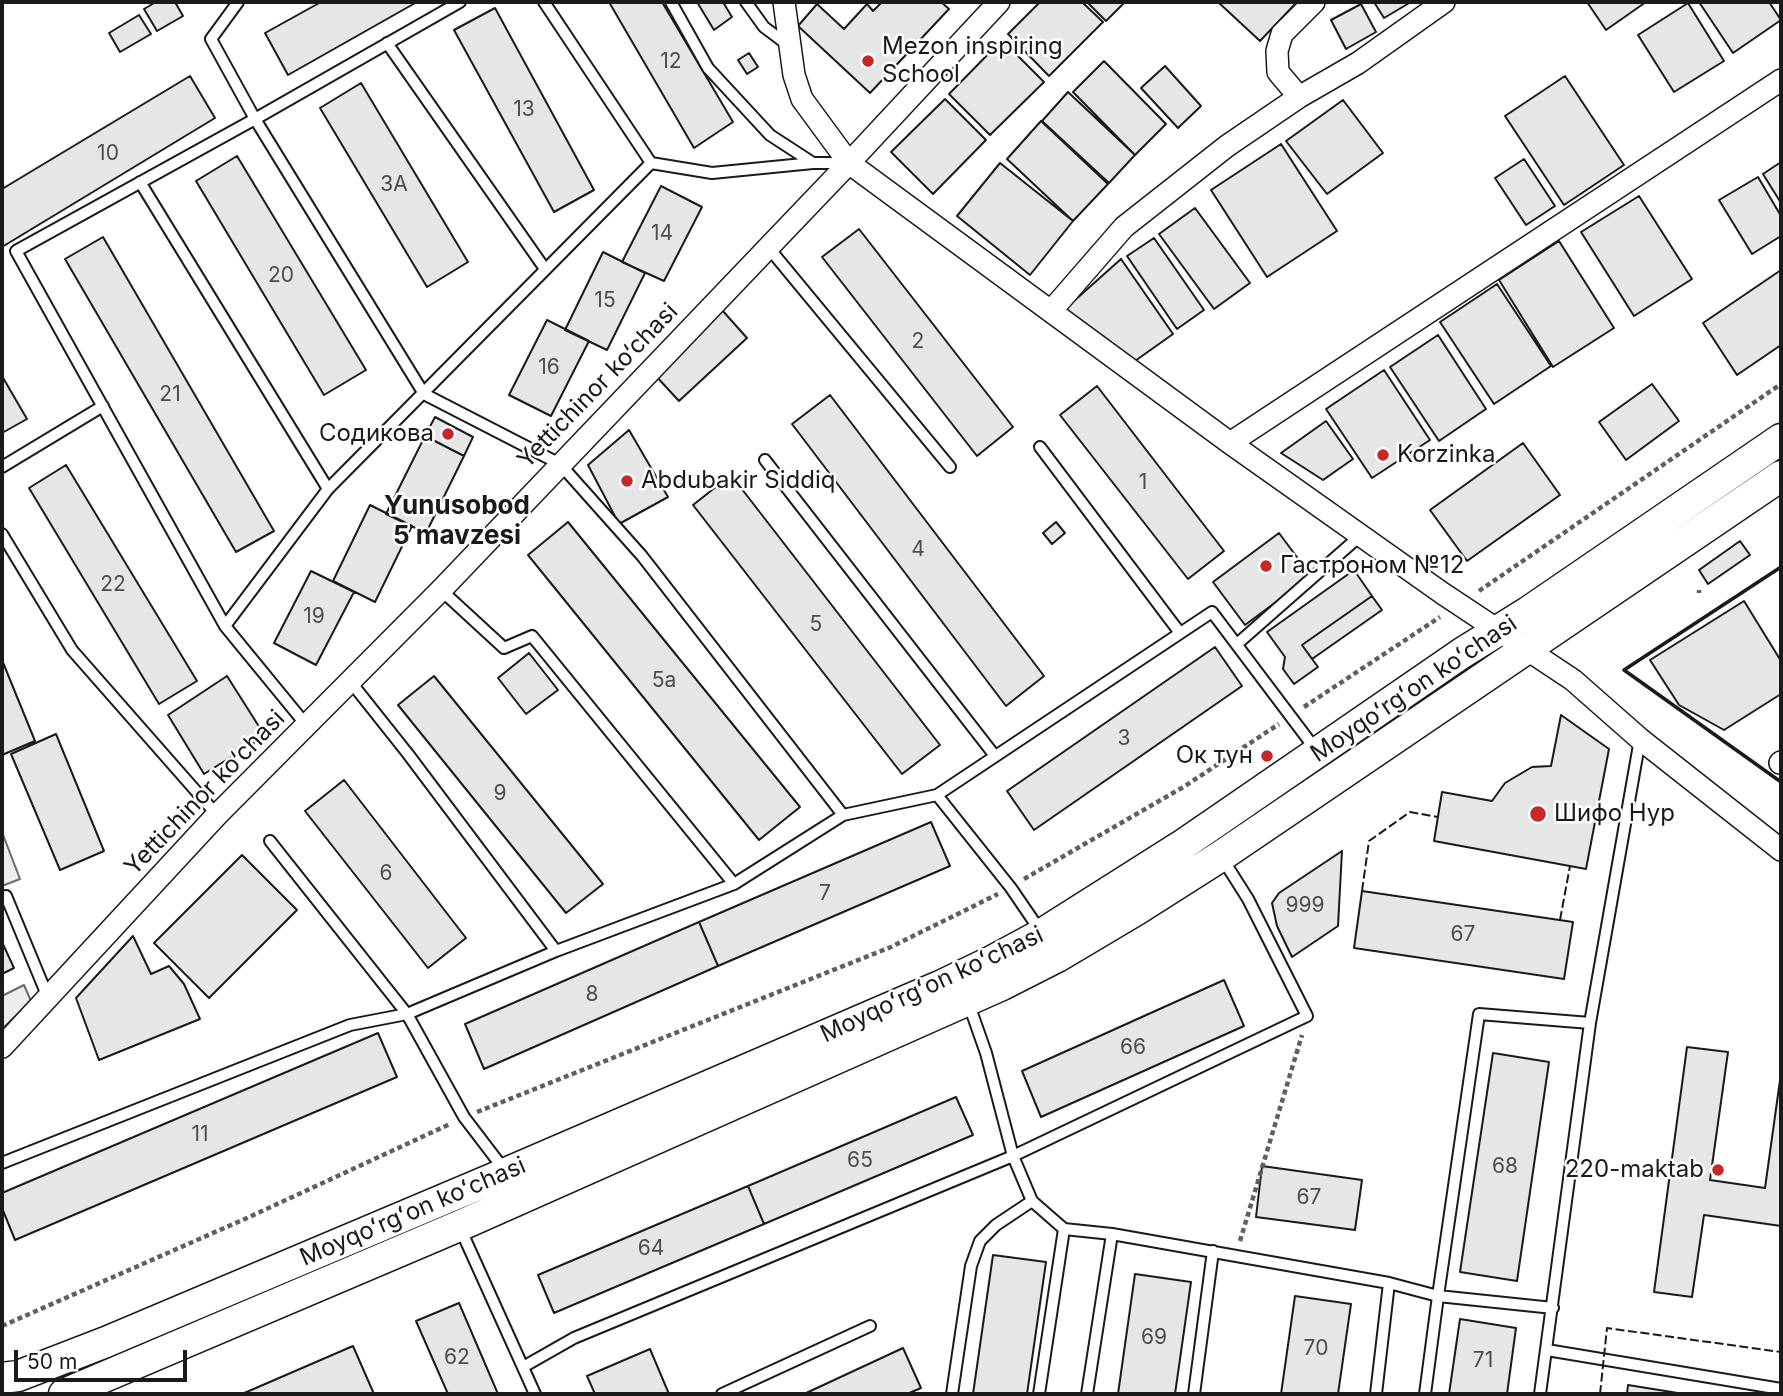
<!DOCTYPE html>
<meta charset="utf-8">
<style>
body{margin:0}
#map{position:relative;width:1783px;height:1396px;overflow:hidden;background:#fff;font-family:Inter,sans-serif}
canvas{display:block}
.frame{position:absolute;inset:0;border:4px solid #1a1a1a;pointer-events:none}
.scale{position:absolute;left:14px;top:1350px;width:173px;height:32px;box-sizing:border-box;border:4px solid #1a1a1a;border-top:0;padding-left:9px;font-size:21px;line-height:24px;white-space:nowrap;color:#1a1a1a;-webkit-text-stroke:5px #fff;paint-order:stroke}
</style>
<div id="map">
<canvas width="1783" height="1396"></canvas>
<div class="frame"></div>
<div class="scale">50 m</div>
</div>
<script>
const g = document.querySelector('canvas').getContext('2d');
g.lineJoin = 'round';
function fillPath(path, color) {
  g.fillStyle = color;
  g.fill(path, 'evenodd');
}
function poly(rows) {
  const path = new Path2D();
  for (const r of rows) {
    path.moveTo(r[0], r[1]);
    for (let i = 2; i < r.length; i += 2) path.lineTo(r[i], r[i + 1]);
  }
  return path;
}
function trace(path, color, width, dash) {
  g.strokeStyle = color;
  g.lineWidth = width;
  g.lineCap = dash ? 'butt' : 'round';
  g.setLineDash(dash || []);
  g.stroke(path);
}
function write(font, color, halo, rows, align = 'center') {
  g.font = font + ' Inter,sans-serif';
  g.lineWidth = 5;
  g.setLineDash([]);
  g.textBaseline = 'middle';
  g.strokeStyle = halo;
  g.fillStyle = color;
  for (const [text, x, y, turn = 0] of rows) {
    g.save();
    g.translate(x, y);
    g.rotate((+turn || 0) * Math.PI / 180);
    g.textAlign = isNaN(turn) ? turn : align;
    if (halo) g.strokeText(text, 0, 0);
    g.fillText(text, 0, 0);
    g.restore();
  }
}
const parking = poly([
 [2,832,20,879,2,886,2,832],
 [24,985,31,1001,2,1029,2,996,24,985]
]);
fillPath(parking, '#ededed');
trace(parking, '#6a6a6a', 2);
const building = poly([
 [156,2,175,2,183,16,157,31,144,9,156,2],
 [321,2,417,2,288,75,265,33,321,2],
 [609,2,662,2,733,122,694,148,609,2],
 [697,2,723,2,732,17,714,30,697,2],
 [882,2,941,2,949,9,870,93,798,26,817,4,844,29,867,4,873,11,882,2],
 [1040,2,1082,2,1103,22,1049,76,1008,34,1040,2],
 [1087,2,1125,2,1106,21,1087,2],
 [1218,2,1297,2,1260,41,1218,2],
 [1374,2,1411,2,1384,18,1374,2],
 [1587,2,1646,2,1606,30,1587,2],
 [1699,2,1769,2,1781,20,1733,53,1699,2],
 [1688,3,1724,61,1674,92,1638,35,1688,3],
 [1361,4,1376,32,1346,49,1331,20,1361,4],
 [495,8,594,190,554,212,454,30,495,8],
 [139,15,151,34,120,52,109,33,139,15],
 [1002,40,1044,82,990,135,949,94,1002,40],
 [749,53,758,67,747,74,738,60,749,53],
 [1104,61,1166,124,1135,155,1073,92,1104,61],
 [1165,66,1201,106,1178,128,1141,88,1165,66],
 [190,76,215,118,2,247,2,189,190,76],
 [1565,76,1624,165,1564,205,1505,116,1565,76],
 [361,83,468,262,427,287,320,108,361,83],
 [1068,92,1135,155,1109,183,1042,121,1068,92],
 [945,99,986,140,933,194,891,152,945,99],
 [1343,100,1383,153,1327,194,1286,141,1343,100],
 [1041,121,1108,184,1073,221,1007,159,1041,121],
 [1281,144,1337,231,1267,277,1211,190,1281,144],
 [237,156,366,370,324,395,196,181,237,156],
 [1524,159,1555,206,1526,225,1495,178,1524,159],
 [1781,162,1781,203,1763,174,1781,162],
 [1000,163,1073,221,1030,275,957,216,1000,163],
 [1758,177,1781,216,1781,236,1752,254,1719,200,1758,177],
 [661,186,702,207,664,281,622,262,661,186],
 [1639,196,1692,279,1634,316,1581,232,1639,196],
 [1195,208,1250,283,1214,309,1159,234,1195,208],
 [859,229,1013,427,977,456,822,257,859,229],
 [103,237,274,531,236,552,65,259,103,237],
 [1154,238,1204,310,1177,329,1127,256,1154,238],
 [1559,241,1614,328,1553,367,1499,280,1559,241],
 [603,252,645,273,607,350,565,330,603,252],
 [1121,259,1173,334,1135,361,1065,309,1121,259],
 [1781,270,1781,345,1737,375,1703,323,1781,270],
 [1497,284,1551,366,1494,404,1440,322,1497,284],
 [722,310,747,338,679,401,654,374,722,310],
 [547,320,589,341,551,416,509,395,547,320],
 [1438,335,1486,409,1439,441,1390,367,1438,335],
 [1384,370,1430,440,1372,478,1326,409,1384,370],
 [2,376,27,419,2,433,2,376],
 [1652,384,1679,421,1626,460,1599,422,1652,384],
 [1097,386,1224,551,1188,579,1060,415,1097,386],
 [830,395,1044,676,1006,706,792,424,830,395],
 [435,417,473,437,464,456,425,436,435,417],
 [1326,421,1353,459,1323,480,1281,453,1326,421],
 [629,430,668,497,619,524,588,465,629,430],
 [425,436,464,456,426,533,386,514,425,436],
 [1523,443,1560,495,1467,561,1430,510,1523,443],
 [66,465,197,681,159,704,29,488,66,465],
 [731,475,940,745,902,774,693,505,731,475],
 [370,505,412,526,375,602,333,581,370,505],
 [568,522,800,807,759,840,528,555,568,522],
 [1056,522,1065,533,1052,544,1043,533,1056,522],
 [1279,533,1311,576,1245,625,1213,582,1279,533],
 [1740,541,1750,555,1708,584,1699,570,1740,541],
 [1354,570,1372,596,1302,645,1318,667,1294,684,1283,669,1285,657,1267,632,1354,570],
 [311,571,354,592,316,665,274,643,311,571],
 [1372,596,1382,610,1312,659,1302,645,1372,596],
 [1744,601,1781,661,1781,694,1724,730,1679,705,1650,660,1744,601],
 [1215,647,1242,686,1034,830,1007,791,1215,647],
 [529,653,558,690,526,714,498,678,529,653],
 [2,660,35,741,2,755,2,660],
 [227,676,265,736,204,774,168,715,227,676],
 [434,676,603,884,566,913,398,705,434,676],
 [1561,715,1609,749,1586,869,1434,841,1442,792,1492,801,1505,783,1532,767,1551,766,1561,715],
 [56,734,104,851,60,870,11,754,56,734],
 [344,780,466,938,428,968,305,811,344,780],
 [931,822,950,866,718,966,699,922,931,822],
 [1342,851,1338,926,1292,957,1277,926,1272,903,1279,893,1342,851],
 [242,855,297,910,209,998,154,943,242,855],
 [1362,891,1573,922,1564,979,1354,948,1362,891],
 [699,922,718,966,484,1069,465,1024,699,922],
 [133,936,151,974,169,966,184,984,200,1019,99,1060,76,998,133,936],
 [2,942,14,968,2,974,2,942],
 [1224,980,1244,1026,1041,1117,1022,1071,1224,980],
 [378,1033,397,1077,15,1240,2,1208,2,1193,378,1033],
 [1687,1047,1728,1052,1710,1180,1765,1188,1781,1073,1781,1226,1704,1215,1692,1297,1654,1292,1687,1047],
 [1493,1053,1549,1062,1517,1281,1460,1272,1493,1053],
 [956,1097,973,1135,764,1224,748,1186,956,1097],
 [1262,1166,1362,1180,1355,1230,1256,1217,1262,1166],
 [748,1186,764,1224,554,1313,538,1275,748,1186],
 [993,1255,1046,1262,1027,1394,973,1394,993,1255],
 [1135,1274,1191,1282,1175,1394,1118,1394,1135,1274],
 [1295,1296,1351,1304,1338,1394,1281,1394,1295,1296],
 [459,1303,498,1394,448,1394,416,1321,459,1303],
 [1460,1319,1516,1328,1507,1394,1449,1394,1460,1319],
 [353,1346,374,1394,242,1394,353,1346],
 [903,1348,921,1388,907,1394,804,1394,903,1348],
 [650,1349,669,1394,595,1394,587,1376,650,1349],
 [1628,1385,1684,1394,1627,1394,1628,1385]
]);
fillPath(building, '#e6e6e6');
trace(building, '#1a1a1a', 2);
const service = poly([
 [238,2,211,39,255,119,424,394,560,464,642,556,843,815],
 [544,2,651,163,712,173,813,163],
 [671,2,708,68,770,135,813,163,847,163],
 [746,2,764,27,788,45],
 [387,43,545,269],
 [140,182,328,489],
 [768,247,950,467],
 [1040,447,1180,633],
 [765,460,995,756],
 [2,467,103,406],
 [2,534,72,650,217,815],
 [441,590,504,648,532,636,734,884],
 [225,626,328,489,651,163],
 [1237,644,1361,535],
 [350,681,408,754,556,951],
 [307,726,225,626,16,251,255,119,460,2],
 [937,795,1011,888,1041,932],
 [270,841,407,1014,464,1117,506,1172],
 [2,898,6,896,47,995],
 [968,1002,986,1053,1013,1156,1032,1201,1064,1229,1112,1234,1389,1283,1438,1296,1425,1394],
 [2,1163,350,1025,407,1014,556,951,734,884,843,815,937,795,1212,612,1316,750],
 [460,1228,535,1394],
 [1553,1308,1438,1296,1479,1014,1590,1023],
 [1547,1350,1781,1389],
 [523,1367,574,1338,1013,1156,1307,1016,1248,899,1222,858],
 [722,1394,870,1326],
 [952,1394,971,1266,980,1241,996,1225,1032,1201],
 [1039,1394,1064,1229],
 [1087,1394,1112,1234],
 [1194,1394,1213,1251],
 [1376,1394,1389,1283],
 [1540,1394,1590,1023,1640,739]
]);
const minor = poly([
 [784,2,794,75,802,99,849,163,1230,443,1442,593,1573,680,1640,739,1781,850],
 [1299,97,1278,72,1277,51,1282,34,1314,2],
 [1051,311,1124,227,1227,146,1299,97,1358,63,1444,2],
 [1230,443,1781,80],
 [1780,763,1781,762],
 [2,1047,217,815,441,590,849,163,999,2]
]);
const secondary = poly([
 [2,1378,18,1376,106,1342,506,1173,940,986,992,961,1042,934,1181,846,1462,653,1528,612,1781,439],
 [64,1394,459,1226,1002,985,1057,957,1136,910,1221,856,1781,476]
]);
trace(service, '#1a1a1a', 14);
trace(minor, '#1a1a1a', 24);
trace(secondary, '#1a1a1a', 33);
trace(poly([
 [1479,591,1781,384],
 [1699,593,1699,590],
 [1304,707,1440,617],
 [1024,879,1185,786,1279,724],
 [477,1112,891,947,998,894],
 [1240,1241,1302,1035],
 [2,1326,247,1218,450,1124]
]), '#5f5f5f', 4.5, [5, 3.5]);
trace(service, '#fff', 10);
trace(minor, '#fff', 21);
trace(secondary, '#fff', 30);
trace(poly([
 [1362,891,1369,841,1410,812,1438,817],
 [1560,920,1570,866],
 [1600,1394,1607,1328,1781,1352]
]), '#1a1a1a', 2, [9, 3.5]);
trace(poly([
 [1781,567,1624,670,1781,782]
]), '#1a1a1a', 3.5);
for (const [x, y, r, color] of [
 [868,61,7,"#c62828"],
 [448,434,7,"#c62828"],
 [1383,455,7,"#c62828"],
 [627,481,7,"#c62828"],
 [1266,566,7,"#c62828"],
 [1267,756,7,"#c62828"],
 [1538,814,9,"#c62828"],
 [1718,1170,7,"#c62828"]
]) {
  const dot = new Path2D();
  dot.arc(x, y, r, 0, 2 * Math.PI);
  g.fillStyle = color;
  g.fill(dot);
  trace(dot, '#fff', 2.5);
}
write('21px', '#4d4d4d', null, [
 ["12",671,62],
 ["13",524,110],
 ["10",108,154],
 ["3А",394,185],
 ["14",662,234],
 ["20",281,276],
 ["15",605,301],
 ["2",918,342],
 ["16",549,368],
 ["21",170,395],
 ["1",1143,483],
 ["4",918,550],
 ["22",113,585],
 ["19",314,617],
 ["5",816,625],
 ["5а",664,681],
 ["3",1124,739],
 ["9",500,794],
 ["6",386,874],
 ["7",825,894],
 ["999",1305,906],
 ["67",1463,935],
 ["8",592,995],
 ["66",1133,1048],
 ["11",200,1135],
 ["65",860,1161],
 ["68",1505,1167],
 ["67",1309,1198],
 ["64",651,1249],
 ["69",1154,1338],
 ["70",1316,1349],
 ["62",457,1358],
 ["71",1483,1361]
]);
write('24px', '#1a1a1a', '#fff', [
 ["Mezon inspiring",882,47],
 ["School",882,75],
 ["Содикова",434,434,"right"],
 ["Korzinka",1397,455],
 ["Abdubakir Siddiq",641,481],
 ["Гастроном №12",1280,566],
 ["Ок тун",1253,756,"right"],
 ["Шифо Нур",1554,814],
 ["220-maktab",1704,1170,"right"]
], 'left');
write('24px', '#1a1a1a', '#fff', [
 ["Yettichinor ko‘chasi",598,386,-46],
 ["Moyqoʻrgʻon koʻchasi",1414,689,-34],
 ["Yettichinor ko‘chasi",205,793,-46],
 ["Moyqoʻrgʻon koʻchasi",932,985,-25],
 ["Moyqoʻrgʻon koʻchasi",413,1212,-23]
]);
write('bold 26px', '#1a1a1a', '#fff', [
 ["Yunusobod",457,506],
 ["5 mavzesi",457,536]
]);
</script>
